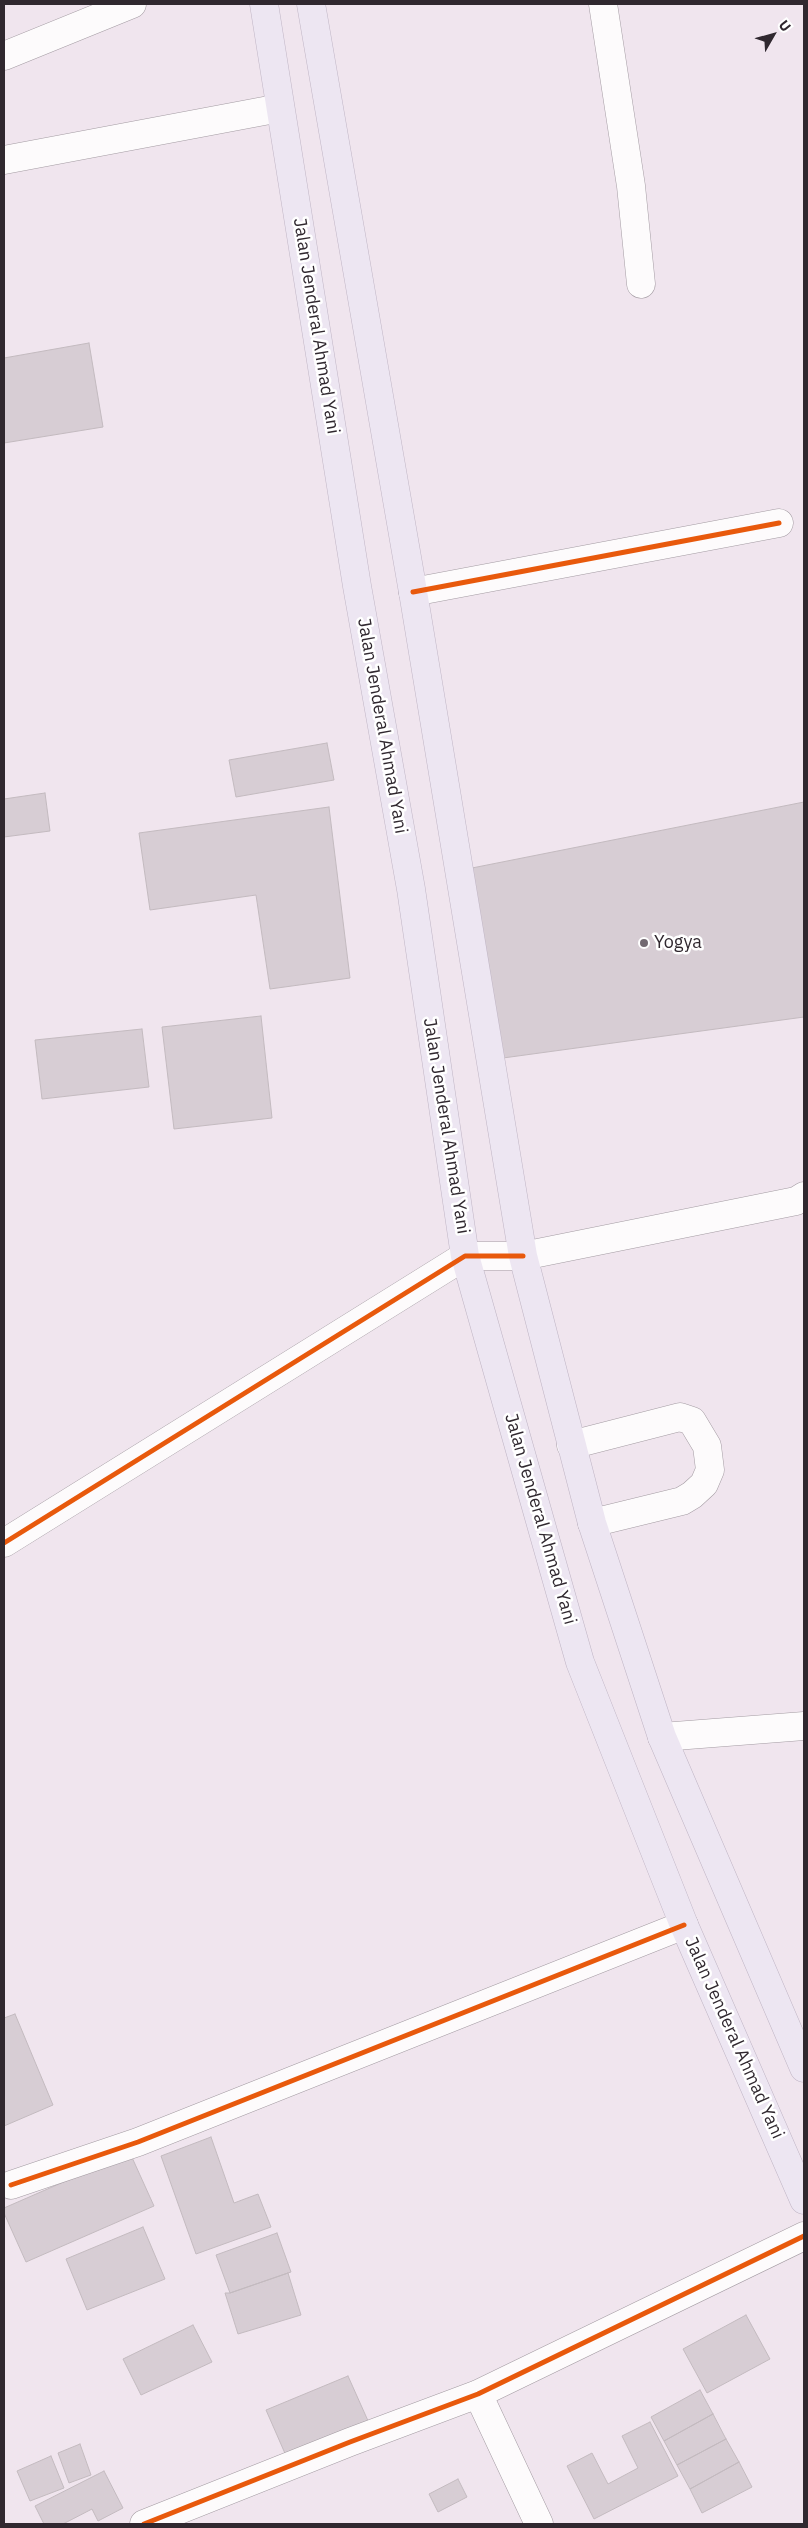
<!DOCTYPE html>
<style>
body{margin:0}
#map{position:relative;width:808px;height:2528px;overflow:hidden;background:#f0e5ee;font-family:"IBM Plex Sans",sans-serif}
canvas{display:block}
.frame{position:absolute;inset:0;border:5px solid #30282f;pointer-events:none}
.north{position:absolute;left:748px;top:10px;width:50px;height:50px;-webkit-text-stroke:4px #fff;paint-order:stroke;rotate:52deg;font-size:14px;font-weight:700;line-height:20px;text-align:center;color:#30282f}
.north::after{content:'';display:block;margin:auto;width:18px;height:22px;background:#30282f;clip-path:polygon(50% 0,100% 100%,50% 72%,0 100%)}
</style>
<div id="map">
<canvas width="808" height="2528"></canvas>
<div class="frame"></div>
<div class="north">U</div>
</div>
<script>
const g = document.querySelector('canvas').getContext('2d');
g.lineJoin = 'round';
function fillPath(path, color) {
  g.fillStyle = color;
  g.fill(path, 'evenodd');
}
function poly(rows) {
  const path = new Path2D();
  for (const r of rows) {
    path.moveTo(r[0], r[1]);
    for (let i = 2; i < r.length; i += 2) path.lineTo(r[i], r[i + 1]);
  }
  return path;
}
function trace(path, color, width, dash) {
  g.strokeStyle = color;
  g.lineWidth = width;
  g.lineCap = dash ? 'butt' : 'round';
  g.setLineDash(dash || []);
  g.stroke(path);
}
function write(font, color, halo, rows, align = 'center') {
  g.font = font + ' "IBM Plex Sans",sans-serif';
  g.lineWidth = 5;
  g.setLineDash([]);
  g.textBaseline = 'middle';
  g.strokeStyle = halo;
  g.fillStyle = color;
  for (const [text, x, y, turn = 0] of rows) {
    g.save();
    g.translate(x, y);
    g.rotate((+turn || 0) * Math.PI / 180);
    g.textAlign = isNaN(turn) ? turn : align;
    if (halo) g.strokeText(text, 0, 0);
    g.fillText(text, 0, 0);
    g.restore();
  }
}
const building = poly([
 [89,343,103,427,4,443,4,358,89,343],
 [327,743,334,780,236,797,229,760,327,743],
 [45,793,50,831,4,837,4,799,45,793],
 [804,802,804,1017,503,1058,472,868,804,802],
 [329,807,350,978,270,989,256,895,150,910,139,833,329,807],
 [261,1016,272,1118,174,1129,162,1027,261,1016],
 [142,1029,149,1087,42,1099,35,1040,142,1029],
 [15,2014,53,2105,4,2126,4,2018,15,2014],
 [211,2137,234,2203,258,2194,271,2227,196,2254,161,2156,211,2137],
 [130,2153,154,2206,26,2262,4,2213,4,2208,130,2153],
 [143,2227,165,2279,87,2310,66,2259,143,2227],
 [277,2233,291,2272,230,2293,216,2255,277,2233],
 [288,2273,301,2315,238,2334,225,2293,230,2293,288,2273],
 [746,2315,770,2359,707,2393,683,2349,746,2315],
 [193,2325,212,2362,141,2395,123,2359,193,2325],
 [348,2376,369,2423,287,2458,266,2410,348,2376],
 [700,2390,713,2414,664,2441,651,2417,700,2390],
 [713,2414,726,2439,677,2465,664,2441,713,2414],
 [650,2422,678,2476,594,2519,567,2466,592,2453,608,2484,638,2468,622,2436,650,2422],
 [726,2439,739,2462,690,2489,677,2465,726,2439],
 [80,2444,91,2475,69,2483,58,2453,80,2444],
 [51,2456,64,2488,30,2501,17,2471,51,2456],
 [739,2462,752,2487,702,2513,690,2489,739,2462],
 [104,2471,123,2508,98,2521,92,2509,63,2524,44,2524,35,2506,104,2471],
 [458,2479,467,2497,438,2512,429,2494,458,2479]
]);
fillPath(building, '#d7cdd4');
trace(building, '#c3babf', 1);
const minor = poly([
 [603,4,631,186,641,284],
 [4,56,132,4],
 [4,160,280,108],
 [413,592,779,523],
 [571,1445,680,1417,692,1421,707,1446,710,1470,704,1484,692,1495,682,1501,592,1523],
 [4,1543,465,1256,523,1256,796,1201,804,1196],
 [662,1737,804,1726],
 [11,2185,138,2142,684,1925],
 [478,2394,539,2524],
 [144,2524,350,2442,478,2394,804,2236]
]);
const highway = poly([
 [264,4,357,586,411,889,465,1256,580,1662,684,1925,804,2200],
 [311,4,413,592,523,1256,592,1523,662,1737,804,2068]
]);
trace(minor, '#a39ba2', 29);
trace(highway, '#bfb4c4', 29);
trace(minor, '#fdfbfc', 28);
trace(highway, '#ede6f2', 28);
trace(poly([
 [413,592,779,523],
 [4,1543,465,1256,523,1256],
 [11,2185,138,2142,684,1925],
 [144,2524,350,2442,478,2394,804,2236]
]), '#e8590c', 5);
for (const [x, y, r, color] of [
 [644,943,5,"#736a72"]
]) {
  const dot = new Path2D();
  dot.arc(x, y, r, 0, 2 * Math.PI);
  g.fillStyle = color;
  g.fill(dot);
  trace(dot, '#fff', 2);
}
write('18px', '#30282f', '#fff', [
 ["Jalan Jenderal Ahmad Yani",316,326,81],
 ["Jalan Jenderal Ahmad Yani",382,726,80],
 ["Jalan Jenderal Ahmad Yani",446,1126,81],
 ["Jalan Jenderal Ahmad Yani",540,1519,74],
 ["Jalan Jenderal Ahmad Yani",734,2038,66]
]);
write('18px', '#30282f', '#fff', [
 ["Yogya",654,943]
], 'left');
</script>
